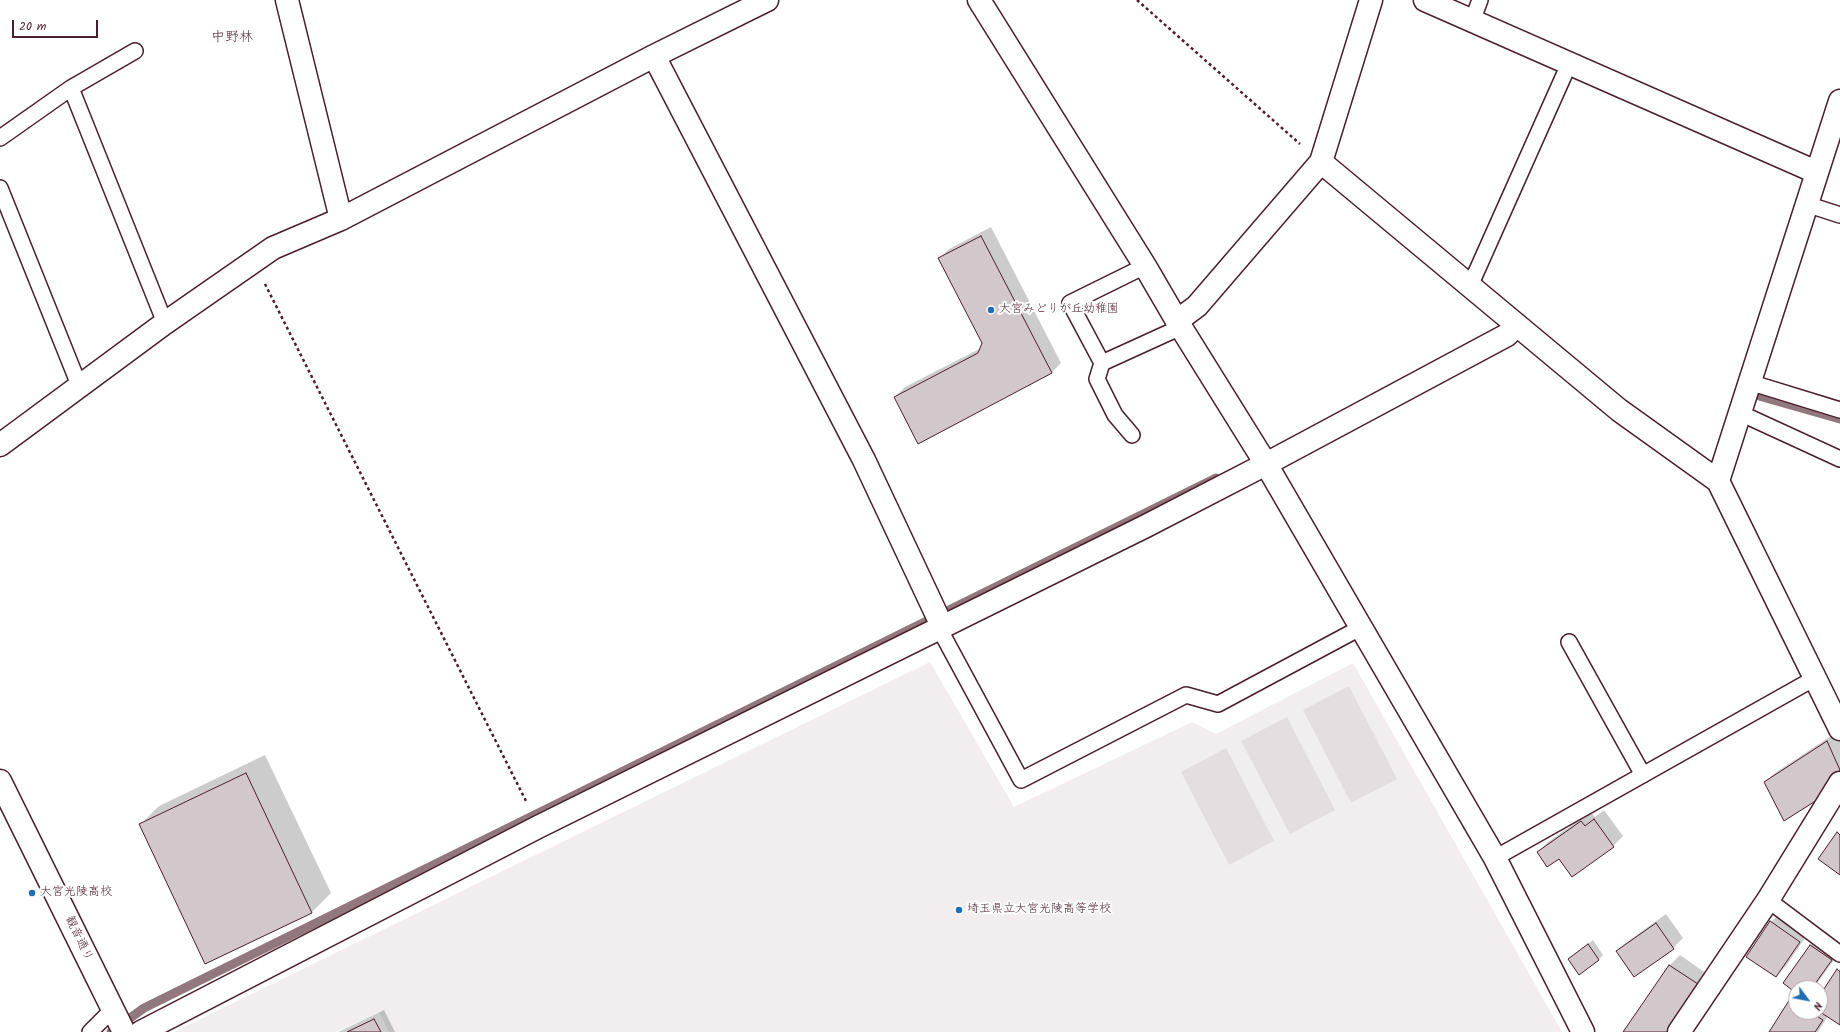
<!DOCTYPE html>
<meta charset="utf-8">
<style>
body{margin:0}
#map{position:relative;width:1840px;height:1032px;overflow:hidden;background:#fff;font-family:Kalam,sans-serif}
canvas{display:block}
.north{position:absolute;left:1788px;top:980px;width:40px;height:40px;box-sizing:border-box;background:#fff;border:1px solid #b7a5aa;border-radius:50%;rotate:122deg;font-size:11px;font-weight:700;line-height:16px;text-align:center;color:#4a1f2b}
.north::after{content:'';display:block;margin:auto;width:14px;height:18px;background:#1f6fb2;clip-path:polygon(50% 0,100% 100%,50% 72%,0 100%)}
.scale{position:absolute;left:12px;top:20px;width:86px;height:18px;box-sizing:border-box;border:2px solid #4a1f2b;border-top:0;padding-left:5px;font-size:12px;line-height:14px;white-space:nowrap;color:#4a1f2b;-webkit-text-stroke:3px #fff;paint-order:stroke}
</style>
<div id="map">
<canvas width="1840" height="1032"></canvas>
<div class="north">N</div>
<div class="scale">20 m</div>
</div>
<script>
const g = document.querySelector('canvas').getContext('2d');
g.lineJoin = 'round';
function fillPath(path, color) {
  g.fillStyle = color;
  g.fill(path, 'evenodd');
}
function poly(rows) {
  const path = new Path2D();
  for (const r of rows) {
    path.moveTo(r[0], r[1]);
    for (let i = 2; i < r.length; i += 2) path.lineTo(r[i], r[i + 1]);
  }
  return path;
}
function trace(path, color, width, dash) {
  g.strokeStyle = color;
  g.lineWidth = width;
  g.lineCap = dash ? 'butt' : 'round';
  g.setLineDash(dash || []);
  g.stroke(path);
}
function write(font, color, halo, rows, align = 'center') {
  g.font = font + ' Kalam,"Klee One",sans-serif';
  g.lineWidth = 4;
  g.setLineDash([]);
  g.textBaseline = 'middle';
  g.strokeStyle = halo;
  g.fillStyle = color;
  for (const [text, x, y, turn = 0] of rows) {
    g.save();
    g.translate(x, y);
    g.rotate((+turn || 0) * Math.PI / 180);
    g.textAlign = isNaN(turn) ? turn : align;
    if (halo) g.strokeText(text, 0, 0);
    g.fillText(text, 0, 0);
    g.restore();
  }
}
fillPath(poly([
 [930,662,1014,807,1192,722,1216,734,1353,663,1562,1032,389,1032,379,1012,336,1032,174,1032]
]), '#f2eeef');
fillPath(poly([
 [1349,686,1397,779,1351,803,1303,710],
 [1287,717,1335,810,1290,834,1241,741],
 [1226,748,1274,841,1229,865,1181,772]
]), '#e5dee0');
fillPath(poly([
 [991,227,1061,363,1051,373,895,397,905,387,981,348,983,343,939,259,949,249],
 [1837,732,1840,739,1840,778,1765,782,1775,773],
 [265,755,331,893,312,912,140,825,159,806],
 [1604,810,1623,836,1613,846,1560,858,1538,852,1548,842,1591,812,1595,817],
 [1781,912,1809,932,1786,966,1776,976,1747,957,1771,922],
 [1666,914,1683,938,1673,948,1617,951,1627,942],
 [1820,936,1840,951,1814,988,1796,988,1796,992,1784,983,1810,946],
 [1593,940,1603,955,1598,960,1569,959],
 [1680,955,1710,976,1672,1032,1624,1032,1670,965],
 [1840,968,1840,1024,1828,1016,1818,1032,1771,1032,1791,1000,1796,995,1796,1012,1820,1012,1820,997],
 [384,1010,395,1032,338,1032]
]), '#0003');
trace(poly([
 [1759,396,1840,419],
 [111,1032,144,1008,1216,478]
]), '#91787e', 9);
const building = poly([
 [981,236,1052,373,918,444,894,397,978,353,982,343,938,258,981,236],
 [1827,741,1840,770,1828,793,1784,821,1764,782,1827,741],
 [246,773,312,913,205,964,139,824,246,773],
 [1594,819,1614,847,1572,877,1559,859,1547,867,1537,852,1581,821,1585,826,1594,819],
 [1837,832,1840,835,1840,875,1818,859,1837,832],
 [1770,921,1800,942,1776,977,1746,957,1770,921],
 [1656,923,1674,949,1634,977,1616,951,1656,923],
 [1588,944,1599,960,1579,975,1568,959,1588,944],
 [1810,945,1832,960,1812,988,1796,988,1796,993,1783,983,1810,945],
 [1669,965,1701,986,1669,1032,1623,1032,1669,965],
 [1837,969,1840,972,1840,1025,1820,1012,1820,995,1837,969],
 [1790,999,1796,1003,1796,1012,1810,1012,1823,1020,1815,1032,1769,1032,1790,999],
 [374,1019,381,1032,347,1032,374,1019]
]);
fillPath(building, '#d2c7cb');
trace(building, '#4a1f2b', 1);
const service = poly([
 [1472,21,1480,0],
 [71,88,165,323],
 [0,138,71,88,135,51],
 [0,188,79,385],
 [1806,204,1840,215],
 [1145,266,1070,303,1102,363,1181,327],
 [1470,286,1569,64],
 [1102,363,1097,379,1115,415,1132,435],
 [1749,382,1840,410],
 [1740,413,1840,459],
 [939,628,1021,780,1186,695,1218,704,1360,628],
 [1569,642,1643,775],
 [1495,858,1815,678],
 [1768,900,1840,954],
 [90,1032,113,1009]
]);
const minor = poly([
 [287,0,341,219],
 [979,0,1145,266,1177,321,1197,306,1321,162,1371,0],
 [1425,0,1816,172],
 [654,56,864,460,942,626],
 [1321,162,1619,410,1718,481,1840,729],
 [0,445,165,323,273,248,341,219,654,56,767,0],
 [1718,481,1840,101],
 [141,1032,538,827,1146,526,1266,464,1507,335,1517,325],
 [1679,1032,1768,900,1840,783]
]);
const tertiary = poly([
 [1177,321,1266,464,1495,858,1583,1032],
 [0,781,124,1032]
]);
trace(service, '#4a1f2b', 18);
trace(minor, '#4a1f2b', 25);
trace(tertiary, '#4a1f2b', 25);
trace(poly([
 [1137,0,1300,144],
 [265,284,527,803]
]), '#4a1f2b', 2.5, [3, 3]);
trace(service, '#fff', 15);
trace(minor, '#fff', 22);
trace(tertiary, '#fff', 22);
for (const [x, y, r, color] of [
 [991,310,4,"#1f6fb2"],
 [32,893,4,"#1f6fb2"],
 [959,910,4,"#1f6fb2"]
]) {
  const dot = new Path2D();
  dot.arc(x, y, r, 0, 2 * Math.PI);
  g.fillStyle = color;
  g.fill(dot);
  trace(dot, '#fff', 1.5);
}
write('12px', '#4a1f2b', '#fff', [
 ["大宮みどりが丘幼稚園",999,310],
 ["大宮光陵高校",40,893],
 ["埼玉県立大宮光陵高等学校",967,910]
], 'left');
write('12px', '#4a1f2b', '#fff', [
 ["観音通り",78,939,64]
]);
write('14px', '#4a1f2b', '#fff', [
 ["中野林",232,39]
]);
</script>
